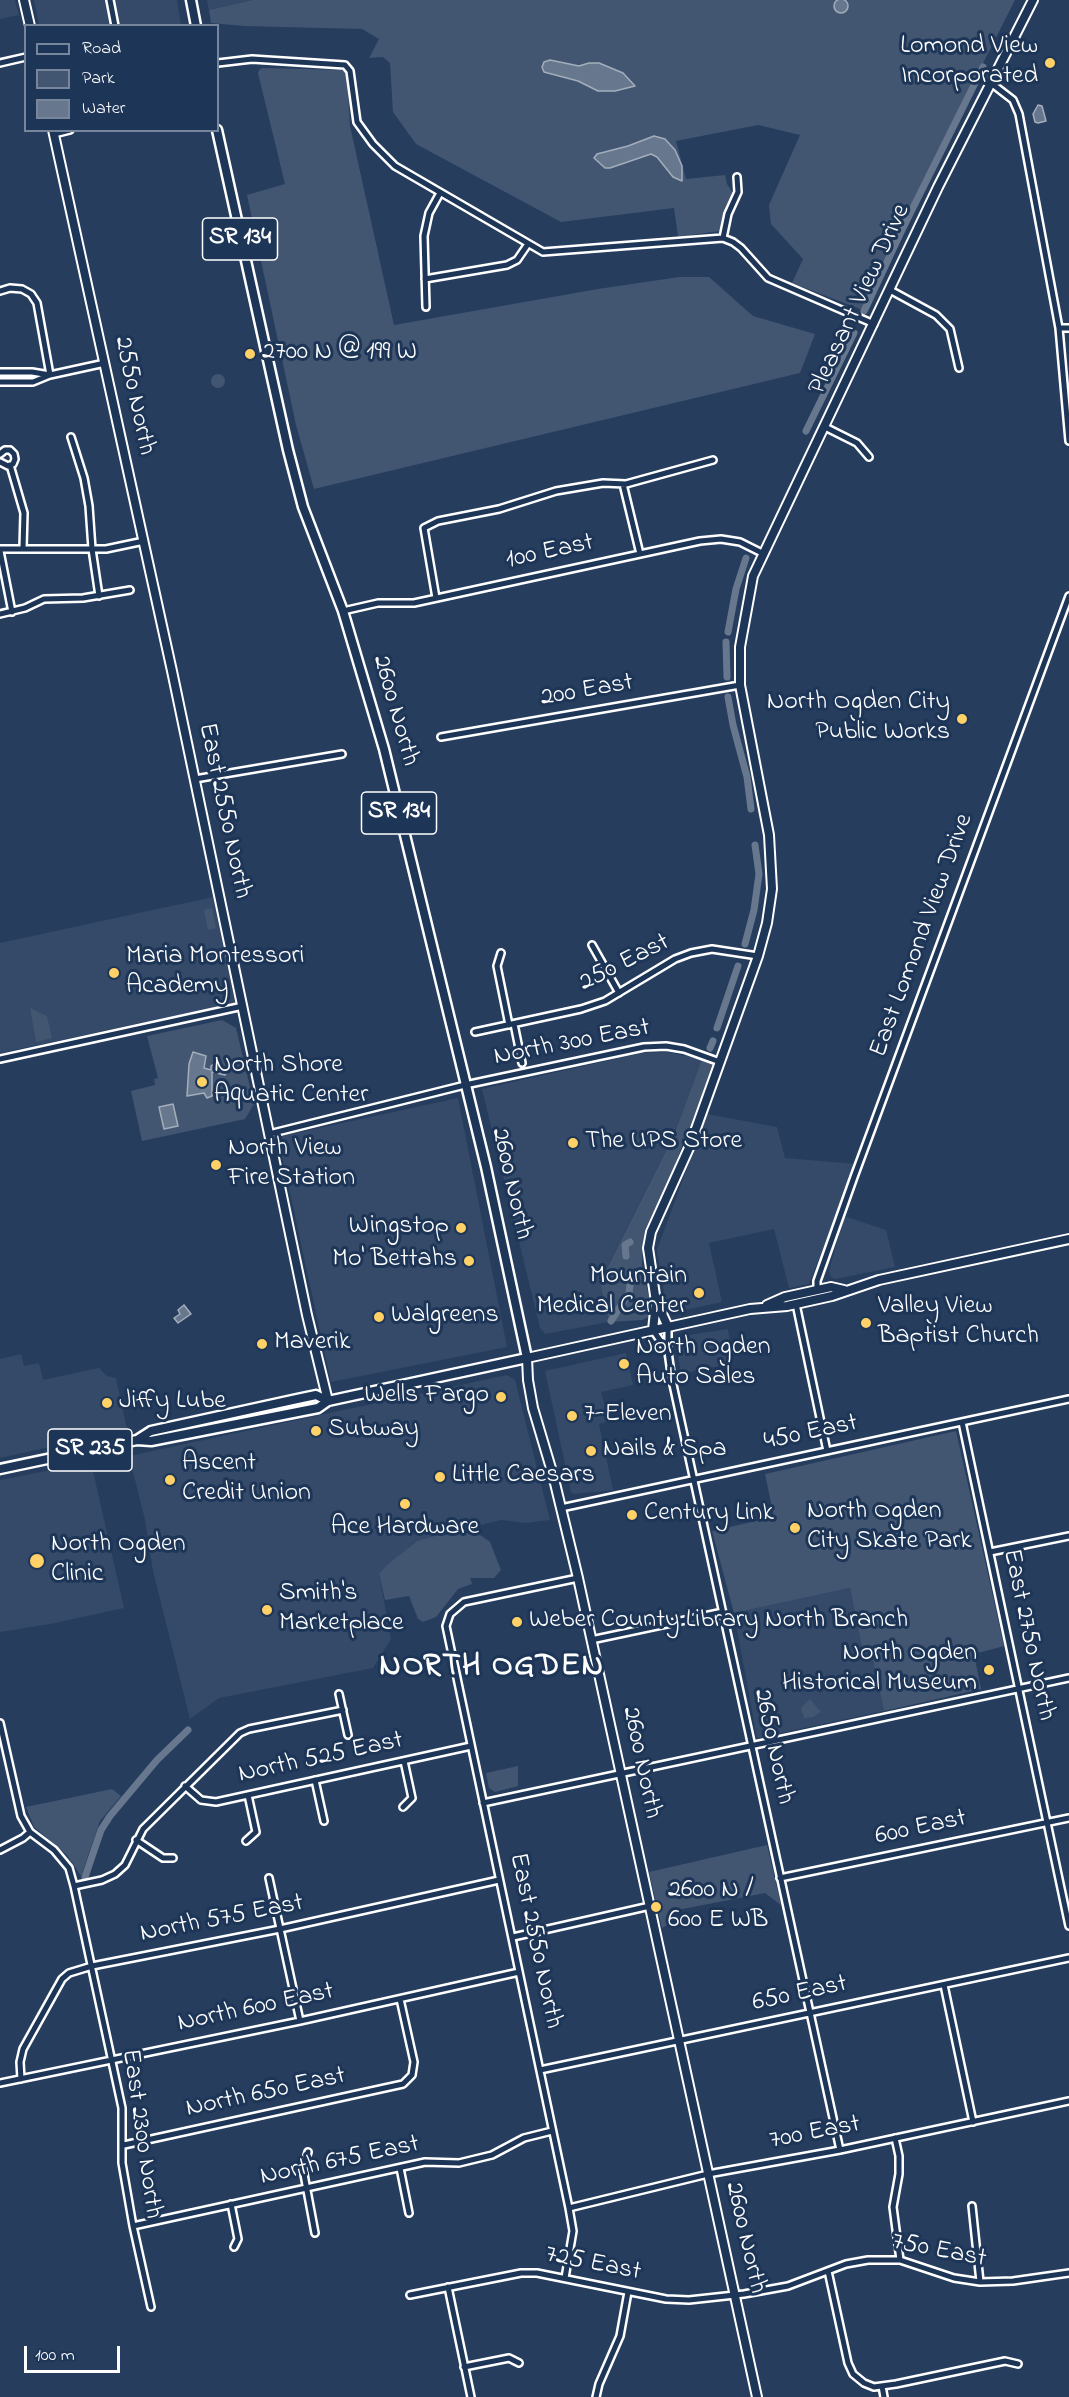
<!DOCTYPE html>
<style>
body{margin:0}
#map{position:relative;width:1069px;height:2397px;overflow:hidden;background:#263d5e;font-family:"Indie Flower",sans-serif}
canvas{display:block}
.legend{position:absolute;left:24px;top:24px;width:195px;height:108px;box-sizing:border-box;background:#1d3557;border:2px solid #77869a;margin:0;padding:8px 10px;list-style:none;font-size:18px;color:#fff}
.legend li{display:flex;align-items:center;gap:12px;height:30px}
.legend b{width:30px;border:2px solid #77869a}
.scale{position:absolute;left:24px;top:2346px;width:96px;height:27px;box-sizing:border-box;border:3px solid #fff;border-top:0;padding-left:8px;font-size:18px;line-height:21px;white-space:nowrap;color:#fff;-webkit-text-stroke:4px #1d3557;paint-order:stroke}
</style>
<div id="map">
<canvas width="1069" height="2397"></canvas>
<ul class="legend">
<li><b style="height:8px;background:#1d3557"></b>Road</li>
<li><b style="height:16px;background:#425672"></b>Park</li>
<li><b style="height:16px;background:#67788e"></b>Water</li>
</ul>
<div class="scale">100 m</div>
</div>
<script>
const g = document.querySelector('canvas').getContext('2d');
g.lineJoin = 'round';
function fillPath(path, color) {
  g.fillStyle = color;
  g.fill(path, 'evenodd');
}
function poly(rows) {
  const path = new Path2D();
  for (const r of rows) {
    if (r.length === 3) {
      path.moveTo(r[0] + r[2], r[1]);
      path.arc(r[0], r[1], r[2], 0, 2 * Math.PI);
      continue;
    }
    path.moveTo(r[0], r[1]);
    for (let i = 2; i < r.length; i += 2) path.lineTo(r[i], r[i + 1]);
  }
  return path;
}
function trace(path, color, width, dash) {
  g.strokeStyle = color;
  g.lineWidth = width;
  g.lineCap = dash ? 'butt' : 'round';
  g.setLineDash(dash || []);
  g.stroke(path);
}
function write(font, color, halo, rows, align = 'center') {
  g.font = font + ' "Indie Flower",sans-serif';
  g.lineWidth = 6;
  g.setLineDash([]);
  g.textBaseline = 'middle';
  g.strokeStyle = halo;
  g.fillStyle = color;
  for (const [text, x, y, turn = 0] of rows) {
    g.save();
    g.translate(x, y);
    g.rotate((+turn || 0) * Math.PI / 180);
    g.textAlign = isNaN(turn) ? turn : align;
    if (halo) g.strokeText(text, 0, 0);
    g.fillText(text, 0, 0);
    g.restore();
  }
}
fillPath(poly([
 [0,0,15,0,19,15,0,19],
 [34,0,177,0,181,25,39,25],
 [207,0,253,0,209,10],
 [213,897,235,1003,0,1053,0,943],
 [665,1052,702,1059,674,1135,602,1277,598,1276,609,1322,545,1334,540,1328,482,1089,642,1053],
 [458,1098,507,1347,331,1382,278,1137],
 [707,1114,777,1127,785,1158,856,1164,809,1284,789,1288,774,1229,709,1243,722,1302,671,1313,667,1310,657,1250],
 [844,1216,886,1230,895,1267,835,1279,831,1277,829,1271],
 [728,1329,733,1363,681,1374,675,1337],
 [626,1353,633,1385,601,1392,609,1421,599,1424,613,1490,574,1494,571,1492,545,1371],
 [21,1354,24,1366,39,1363,43,1380,99,1368,107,1376,116,1378,127,1430,0,1458,0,1359],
 [507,1375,515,1380,550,1520,526,1523,501,1520,415,1542,379,1574,391,1639,373,1668,219,1698,190,1719,153,1571,145,1520,129,1456],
 [91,1462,124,1608,50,1624,0,1632,0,1480],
 [850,1588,862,1646,870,1647,884,1711,757,1738,734,1613]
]), '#344a68');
fillPath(poly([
 [253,0,1015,0,970,89,868,312,792,283,803,259,771,224,769,205,800,135,758,125,676,141,686,179,725,175,727,184,733,193,723,216,720,231,678,237,674,208,561,222,416,144,393,112,390,63,383,57,369,58,379,39,362,29,244,26,211,23,209,10],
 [263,68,344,70,347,73,350,126,394,325,598,289,679,277,709,277,753,316,815,334,800,373,314,489,296,425,247,195,285,184,258,73,260,69],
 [218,381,7],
 [212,908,216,928,208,930,204,910],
 [30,1008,47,1016,52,1038,36,1042],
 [222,1020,236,1028,254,1104,245,1119,142,1141,131,1091,155,1085,154,1079,158,1078,147,1036],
 [702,1059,714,1064,667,1185,645,1229,642,1249,642,1268,652,1309,651,1316,642,1320,609,1322,598,1275,603,1276,674,1135],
 [956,1431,1004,1646,974,1654,981,1689,884,1711,870,1647,862,1647,850,1588,734,1613,712,1531,774,1517,765,1474],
 [472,1529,490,1542,501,1570,494,1578,470,1578,472,1584,458,1589,436,1617,423,1622,418,1619,409,1596,385,1600,379,1574,387,1565,417,1541,435,1536,467,1533],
 [810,1699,821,1712,813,1717,804,1718,801,1708],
 [518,1766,518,1786,495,1792,489,1788,486,1773],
 [112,1789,121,1796,100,1821,81,1876,67,1855,34,1827,26,1807],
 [767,1845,781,1905,765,1893,672,1911,669,1924,662,1928,649,1872]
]), '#425672');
const water = poly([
 [841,6,7],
 [550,60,579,66,589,63,599,63,623,73,635,86,615,91,598,91,578,81,544,72,542,67,544,62,550,60],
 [1038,105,1042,106,1046,121,1038,123,1035,122,1033,114,1038,105],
 [654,136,665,139,675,150,682,166,682,181,673,177,657,157,651,154,610,168,605,168,594,158,597,154,628,146,654,136],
 [193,1052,206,1056,204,1068,211,1070,211,1066,215,1063,229,1069,225,1075,212,1072,212,1096,207,1098,204,1093,187,1096,189,1064,193,1052],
 [173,1104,178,1126,164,1129,159,1107,173,1104],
 [184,1305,191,1314,178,1323,174,1318,180,1314,178,1310,184,1305]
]);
fillPath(water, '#67788e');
trace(water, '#a4aebb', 1.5);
trace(poly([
 [864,311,902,230,983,67],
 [806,431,854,333],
 [728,632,736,589,746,558],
 [726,642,727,677],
 [728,697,733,725,747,777,751,809],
 [745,944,754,910,759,874,755,845],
 [717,1028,738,966],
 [710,1048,713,1041],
 [626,1256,625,1245,630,1242],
 [611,1321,629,1293,630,1285],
 [85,1877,101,1830,110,1816,157,1760,188,1730]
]), '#67788e', 7);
const street = poly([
 [110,0,115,26],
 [0,63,26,57],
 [218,63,252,59,345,65,350,71,357,122,373,144,395,166,543,252,723,238,733,242,741,248,768,278,874,324],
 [991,83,1013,100,1019,114,1059,328,1069,441],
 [54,134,70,130],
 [723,238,728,214,738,192,737,177],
 [425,279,507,265,517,260,528,244],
 [890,290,936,315,950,329,959,368],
 [0,291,10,288,22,289,31,294,37,303,50,375],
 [426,307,424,236,429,213,440,193],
 [1059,328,1069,328],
 [0,372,32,372,50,375],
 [0,382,33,382,50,375,105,363],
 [825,427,857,443,869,457],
 [71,437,84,478,89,506,92,549,99,596],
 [0,454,5,450,10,450,14,454,15,459,13,464,8,466,0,462],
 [10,465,24,513,23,548],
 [623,484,640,554],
 [0,549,106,549,144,541],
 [0,551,12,612],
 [436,598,424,528,438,521,499,509,556,491,603,483,626,484,713,460],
 [343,611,378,603,414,603,700,541,721,539,740,542,764,554],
 [0,614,25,608,44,599,83,598,130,590],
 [441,737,740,685],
 [195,779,342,754],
 [592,945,619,993],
 [501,953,497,966,509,1025],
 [514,1024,522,1063],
 [475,1032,581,1009,605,1001,675,959,691,953,712,949,758,956],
 [0,1059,243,1006],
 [269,1134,465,1085,644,1047,666,1046,684,1049,720,1062],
 [817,1290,817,1281,854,1177,1069,596],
 [796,1304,827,1451],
 [668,1327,668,1352,672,1380,840,2150],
 [653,1330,668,1352],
 [962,1422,1069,1926],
 [561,1508,1069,1399],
 [990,1552,1069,1536],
 [591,1640,723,1612],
 [339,1694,348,1735],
 [0,1723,21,1816,30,1832,54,1850,69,1868,74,1886,122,2108,122,2163,133,2226,151,2307],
 [315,1780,324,1821],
 [185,1786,201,1800,216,1802,471,1746],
 [483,1803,1069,1678],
 [403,1807,412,1798,404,1761],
 [136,1840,163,1858,173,1858],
 [246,1841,256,1832,248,1795],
 [0,1850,23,1838,30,1832],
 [269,1878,300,2021],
 [780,1878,1069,1818],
 [74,1886,102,1880,115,1874,125,1865,143,1829,240,1733,249,1729,343,1710],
 [513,1937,650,1906],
 [944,1985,973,2122],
 [540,2070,1069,1958],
 [21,2079,20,2062,23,2049,62,1979,69,1973,92,1966,280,1929,499,1880],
 [0,2083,300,2021,519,1972],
 [895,2138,899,2156,899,2174,893,2207,900,2260],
 [124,2145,403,2084,412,2075,414,2062,400,1999],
 [308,2152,303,2169,315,2233],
 [400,2168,409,2213],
 [231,2204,238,2239,234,2247],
 [972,2206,980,2282],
 [569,2208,708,2174,840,2150,1069,2101],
 [133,2226,425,2162,459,2163,492,2155,524,2138,552,2131],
 [828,2271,848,2363,853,2374,864,2383,874,2387,896,2384,1005,2361,1018,2364],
 [565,2278,573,2231,569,2208,446,1626,450,1614,464,1602,578,1578],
 [448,2287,471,2397],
 [410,2295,521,2273,537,2273,666,2299,689,2300,744,2294,788,2286,846,2264,868,2260,900,2260,954,2278,980,2282,1013,2281,1069,2273],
 [464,2367,509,2358,519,2363],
 [882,2386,884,2397],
 [596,2397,599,2384,620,2336,628,2292]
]);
const secondary = poly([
 [24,0,30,26],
 [53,130,172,671,307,1315,328,1401],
 [657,1303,668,1327],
 [767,1305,785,1297,831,1287,844,1290],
 [653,1330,656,1302,648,1248,651,1232,689,1148,758,956,767,923,772,889,769,835,740,685,740,647,753,576,938,187,1033,0],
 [757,2397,578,1578,553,1475,533,1408,528,1380,527,1358,750,1309,787,1306,832,1296,879,1280,1069,1239]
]);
const primary = poly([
 [191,0,196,26],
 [137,1440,151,1431,297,1399,316,1395,328,1401],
 [0,1469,137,1440,151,1441,318,1408,328,1401,527,1358,486,1167,384,749,343,611,303,507,288,450,217,130]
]);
trace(street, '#fff', 10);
trace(secondary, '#fff', 12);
trace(primary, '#fff', 13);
trace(street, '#1d3557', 5);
trace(secondary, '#1d3557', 8);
trace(primary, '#1d3557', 8);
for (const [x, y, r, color] of [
 [1050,63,6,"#ffd166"],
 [250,354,6,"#ffd166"],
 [962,719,6,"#ffd166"],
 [114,973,6,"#ffd166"],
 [202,1082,6,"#ffd166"],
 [573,1143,6,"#ffd166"],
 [216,1165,6,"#ffd166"],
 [461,1228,6,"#ffd166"],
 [469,1261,6,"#ffd166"],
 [699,1293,6,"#ffd166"],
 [379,1317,6,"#ffd166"],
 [866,1323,6,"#ffd166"],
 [262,1344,6,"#ffd166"],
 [624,1364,6,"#ffd166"],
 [501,1397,6,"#ffd166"],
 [107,1403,6,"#ffd166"],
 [572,1416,6,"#ffd166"],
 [316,1431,6,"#ffd166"],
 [591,1451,6,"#ffd166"],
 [440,1477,6,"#ffd166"],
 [170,1480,6,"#ffd166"],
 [405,1504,6,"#ffd166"],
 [632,1515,6,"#ffd166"],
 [795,1528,6,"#ffd166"],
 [37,1561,8,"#ffd166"],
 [267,1610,6,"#ffd166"],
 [517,1622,6,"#ffd166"],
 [989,1670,6,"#ffd166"],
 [656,1907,6,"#ffd166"]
]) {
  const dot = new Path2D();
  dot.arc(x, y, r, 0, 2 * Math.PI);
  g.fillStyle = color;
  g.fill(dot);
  trace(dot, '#1d3557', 2);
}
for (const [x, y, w] of [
 [240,239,75],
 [399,813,75],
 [90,1450,84]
]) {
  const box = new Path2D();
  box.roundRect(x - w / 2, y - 21, w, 42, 4.5);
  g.fillStyle = '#1d3557';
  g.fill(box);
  trace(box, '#fff', 1.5);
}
write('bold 24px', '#fff', null, [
 ["SR 134",240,239],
 ["SR 134",399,813],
 ["SR 235",90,1450]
]);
write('26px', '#fff', '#1d3557', [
 ["Lomond View",1038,48,"right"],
 ["Incorporated",1038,78,"right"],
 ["2700 N @ 199 W",262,354],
 ["North Ogden City",950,704,"right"],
 ["Public Works",950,734,"right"],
 ["Maria Montessori",126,958],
 ["Academy",126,988],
 ["North Shore",214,1067],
 ["Aquatic Center",214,1097],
 ["The UPS Store",585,1143],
 ["North View",228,1150],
 ["Fire Station",228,1180],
 ["Wingstop",449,1228,"right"],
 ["Mo' Bettahs",457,1261,"right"],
 ["Mountain",687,1278,"right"],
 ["Medical Center",687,1308,"right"],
 ["Valley View",878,1308],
 ["Baptist Church",878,1338],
 ["Walgreens",391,1317],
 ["Maverik",274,1344],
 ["North Ogden",636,1349],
 ["Auto Sales",636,1379],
 ["Wells Fargo",489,1397,"right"],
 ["Jiffy Lube",119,1403],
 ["7-Eleven",584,1416],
 ["Subway",328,1431],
 ["Nails & Spa",603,1451],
 ["Ascent",182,1465],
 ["Credit Union",182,1495],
 ["Little Caesars",452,1477],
 ["North Ogden",807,1513],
 ["City Skate Park",807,1543],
 ["Century Link",644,1515],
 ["Ace Hardware",405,1529,"center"],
 ["North Ogden",51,1546],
 ["Clinic",51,1576],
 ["Smith's",279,1595],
 ["Marketplace",279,1625],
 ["Weber County Library North Branch",529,1622],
 ["North Ogden",977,1655,"right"],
 ["Historical Museum",977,1685,"right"],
 ["2600 N /",668,1892],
 ["600 E WB",668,1922]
], 'left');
write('26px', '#fff', '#1d3557', [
 ["Pleasant View Drive",861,300,-65],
 ["2550 North",133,396,78],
 ["100 East",550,553,-12],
 ["200 East",587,692,-10],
 ["2600 North",394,711,74],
 ["East 2550 North",223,811,78],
 ["East Lomond View Drive",923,936,-70],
 ["250 East",625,964,-27],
 ["North 300 East",572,1044,-11],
 ["2600 North",510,1184,77],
 ["450 East",811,1434,-12],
 ["East 2750 North",1027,1635,78],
 ["2650 North",772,1747,78],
 ["North 525 East",321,1759,-12],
 ["2600 North",640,1763,78],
 ["600 East",921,1829,-12],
 ["North 575 East",222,1920,-11],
 ["East 2550 North",534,1941,78],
 ["650 East",800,1995,-12],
 ["North 600 East",256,2009,-12],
 ["North 650 East",266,2094,-12],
 ["East 2300 North",140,2134,82],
 ["700 East",815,2134,-11],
 ["North 675 East",340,2162,-12],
 ["2600 North",744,2238,77],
 ["750 East",939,2252,11],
 ["725 East",593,2265,11]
]);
g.letterSpacing = '1.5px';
write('bold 32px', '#fff', '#1d3557', [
 ["NORTH OGDEN",492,1669]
]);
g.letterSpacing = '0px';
</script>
